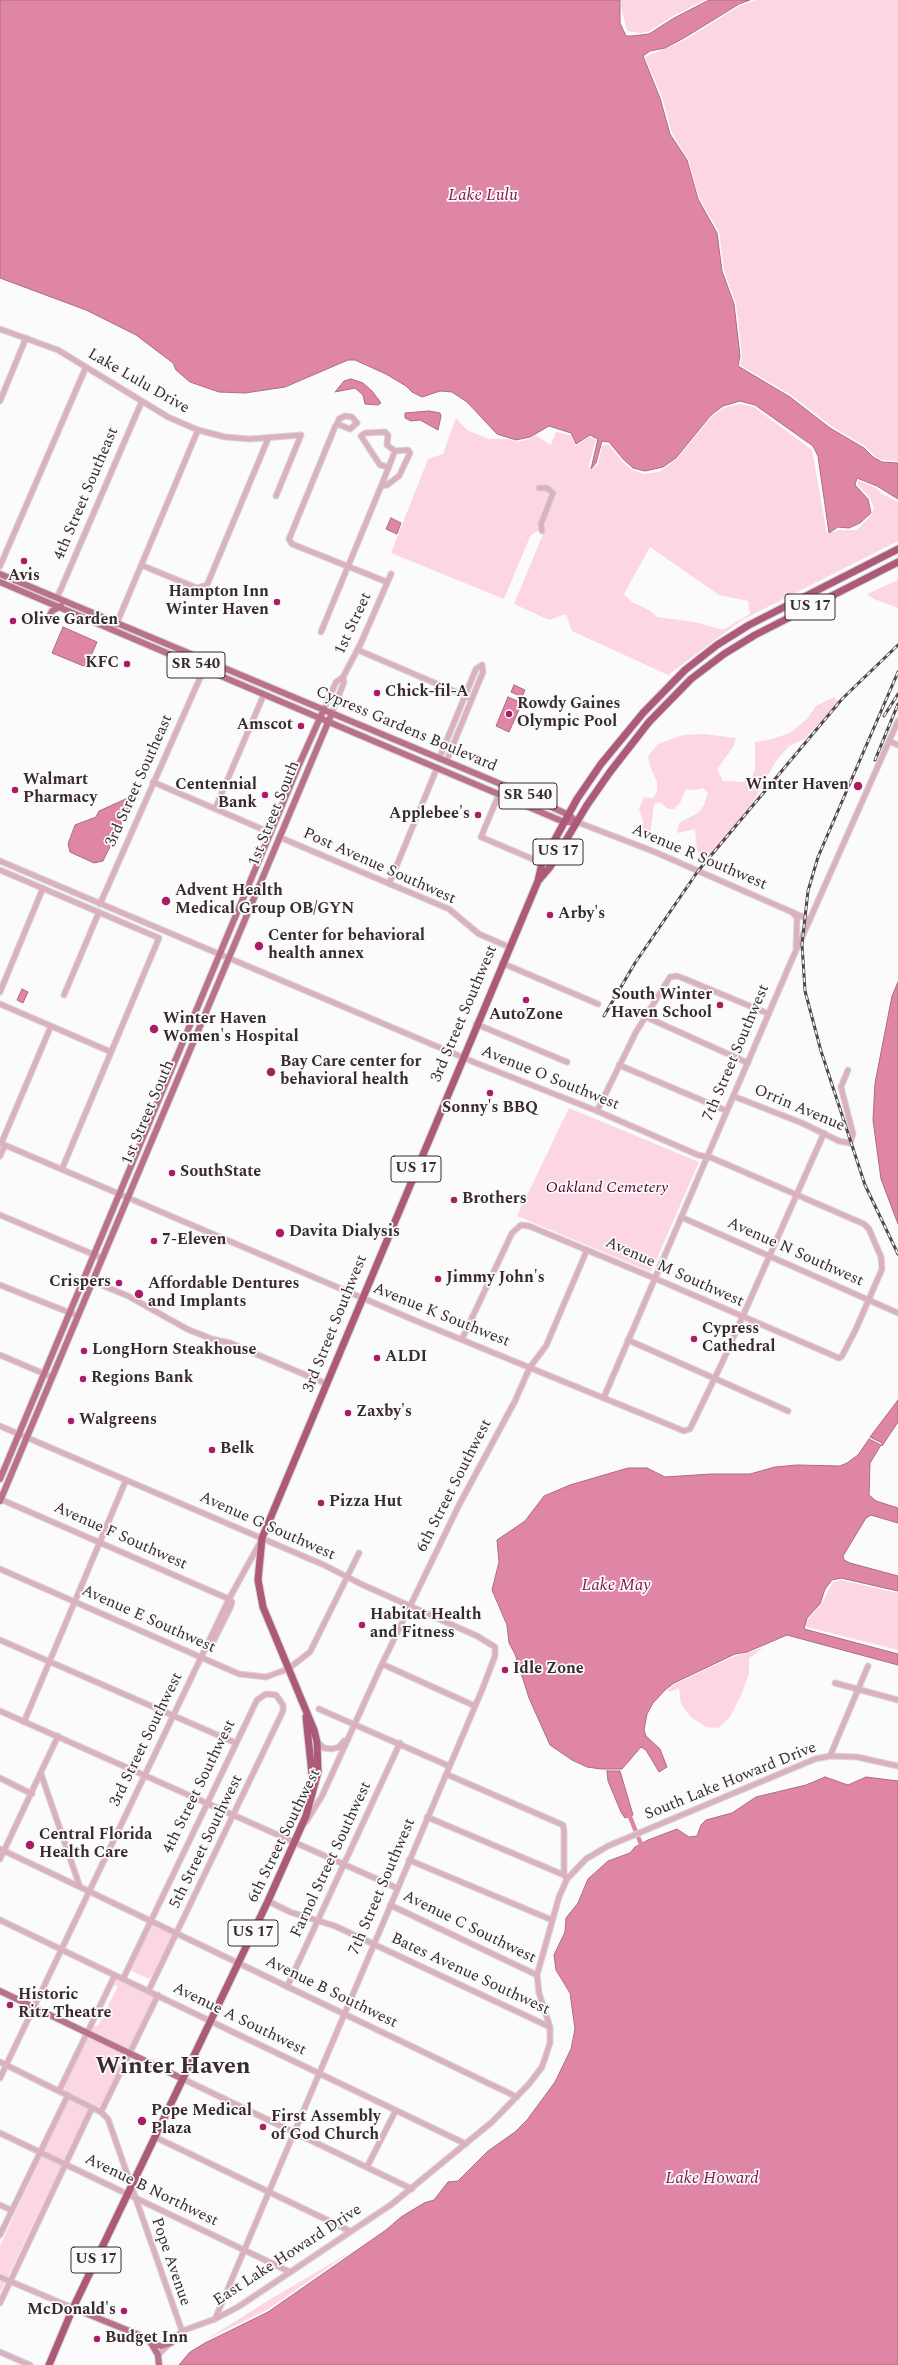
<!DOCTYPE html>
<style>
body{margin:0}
canvas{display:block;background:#fbfbfb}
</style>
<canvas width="898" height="2365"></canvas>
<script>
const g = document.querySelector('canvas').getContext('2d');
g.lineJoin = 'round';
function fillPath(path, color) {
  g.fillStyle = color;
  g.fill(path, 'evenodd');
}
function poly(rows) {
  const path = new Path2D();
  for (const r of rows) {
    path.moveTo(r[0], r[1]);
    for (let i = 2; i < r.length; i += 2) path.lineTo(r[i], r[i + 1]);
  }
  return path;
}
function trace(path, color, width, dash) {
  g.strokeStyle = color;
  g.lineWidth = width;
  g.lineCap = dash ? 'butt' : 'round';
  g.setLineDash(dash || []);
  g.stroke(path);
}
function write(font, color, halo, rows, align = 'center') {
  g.font = font + ' Spectral,serif';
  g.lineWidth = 3.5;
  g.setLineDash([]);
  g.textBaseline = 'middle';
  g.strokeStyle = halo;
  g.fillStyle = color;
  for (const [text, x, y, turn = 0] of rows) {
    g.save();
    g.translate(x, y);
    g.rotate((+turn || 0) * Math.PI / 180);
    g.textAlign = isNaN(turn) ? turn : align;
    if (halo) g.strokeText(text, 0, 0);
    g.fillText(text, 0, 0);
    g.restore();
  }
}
fillPath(poly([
 [621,0,705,0,673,16,648,32,640,33,627,31,621,7],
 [756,0,898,0,898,461,882,460,874,456,865,446,831,426,791,395,740,365,742,355,736,304,724,270,719,232,699,198,688,159,672,133,662,97,645,57,685,40,739,6],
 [740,404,754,407,812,450,827,534,838,530,857,530,872,514,874,508,870,498,858,485,858,480,876,488,882,494,898,502,898,541,742,620,668,675,572,631,566,614,549,620,514,604,544,532,543,525,555,496,555,492,551,487,545,485,537,487,538,491,544,490,550,493,539,525,539,530,531,535,529,539,504,599,391,553,428,459,443,454,456,418,467,430,489,439,508,439,517,442,530,439,535,435,551,445,556,432,570,435,576,446,589,437,596,439,589,465,590,470,598,465,602,446,608,444,622,461,632,470,644,474,659,472,677,459,712,416,724,408],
 [650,547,719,595,748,601,750,614,723,630,695,622,657,617,649,610,632,602,624,594],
 [898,580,898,608,874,599,867,594],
 [834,697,839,702,804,739,789,746,776,761,754,801,715,852,701,857,697,850,695,829,678,833,677,830,679,823,698,813,704,805,708,793,703,788,695,790,686,789,680,803,674,809,668,809,660,802,654,804,650,835,645,836,641,832,643,821,639,809,644,797,653,798,657,792,657,782,650,766,648,756,658,744,683,735,704,734,736,738,734,746,717,769,723,781,744,782,752,777,755,770,755,742,772,739,790,733,807,719,816,706],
 [569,1108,699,1162,651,1272,517,1216],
 [841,1580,898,1593,898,1650,807,1627,806,1624,808,1619,821,1605,833,1582],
 [763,1648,749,1658,749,1673,742,1693,730,1717,719,1728,706,1727,691,1717,681,1704,679,1688,670,1692,668,1690,675,1684,735,1656],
 [152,1926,172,1934,172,1938,157,1970,149,1979,130,1970],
 [117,1979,154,1997,101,2105,88,2110,0,2293,0,2246,67,2101,64,2086,93,2026,98,2026,118,1986,114,1985],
 [349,2253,267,2310,207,2339,269,2300]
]), '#fdd6e3');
const water = poly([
 [0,0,620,0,620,23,626,36,632,36,649,34,674,18,709,0,750,0,739,4,684,38,665,48,650,51,643,56,660,98,670,134,687,160,698,199,717,233,722,271,734,304,740,356,738,366,790,397,830,428,864,448,873,457,882,462,898,463,898,499,877,486,857,478,855,485,868,499,871,513,860,523,849,528,838,527,829,533,818,456,813,446,755,405,740,401,723,406,711,415,676,458,663,467,645,471,633,468,623,459,609,442,602,441,596,463,591,469,598,439,590,435,576,444,571,433,549,426,530,437,516,440,497,434,467,402,452,392,440,391,422,397,412,392,406,386,386,374,355,360,348,360,285,387,245,393,219,392,190,382,176,370,173,363,136,335,86,310,0,278,0,0],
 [351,379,363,383,372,391,381,403,378,405,365,404,363,395,355,388,335,392,344,381,351,379],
 [429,411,440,413,441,416,438,430,420,420,411,421,405,418,405,413,429,411],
 [391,518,401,523,397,534,386,529,391,518],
 [63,627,97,642,86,667,52,653,63,627],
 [514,685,525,690,522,697,511,692,514,685],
 [508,697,522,703,509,732,496,726,508,697],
 [130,797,133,799,103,861,94,863,70,852,68,844,75,825,96,817,99,811,130,797],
 [898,982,898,1224,881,1179,873,1120,875,1083,892,996,898,982],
 [22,989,28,992,23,1003,17,1000,22,989],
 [898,1400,898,1422,882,1446,882,1443,870,1437,898,1400],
 [869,1439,881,1445,870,1463,869,1495,876,1501,898,1508,898,1523,871,1515,866,1518,843,1556,844,1560,850,1563,898,1576,898,1591,841,1578,832,1580,825,1589,820,1604,807,1618,804,1629,898,1654,898,1665,787,1635,747,1652,735,1654,674,1683,665,1690,653,1703,647,1714,644,1730,646,1736,660,1749,667,1767,659,1772,646,1750,641,1747,622,1769,601,1769,587,1767,572,1760,550,1745,529,1698,515,1654,509,1643,507,1625,492,1590,499,1562,497,1540,525,1521,544,1496,570,1485,628,1468,647,1468,665,1477,711,1474,750,1474,775,1467,797,1465,840,1466,847,1463,858,1455,869,1439],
 [607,1771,620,1771,633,1815,625,1818,621,1812,608,1781,607,1771],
 [825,1777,848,1785,866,1777,898,1781,898,2365,179,2365,190,2352,205,2343,268,2312,386,2230,401,2217,424,2203,434,2200,448,2182,458,2181,488,2151,515,2132,527,2120,555,2082,571,2049,575,2029,570,1993,556,1970,554,1955,565,1932,566,1918,578,1903,588,1879,608,1861,630,1853,635,1847,648,1840,677,1829,689,1837,697,1836,701,1825,706,1820,732,1813,756,1797,806,1785,825,1777]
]);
fillPath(water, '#df86a7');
trace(water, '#ad6b83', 1);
trace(poly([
 [628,1812,641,1844]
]), '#df86a7', 4.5);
const minor = poly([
 [0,329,58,350,168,417,198,430,225,437,250,439,301,435],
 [0,401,26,338],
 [337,424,339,419,345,416,352,417,357,423,350,429,337,424,335,427,289,539,292,544,387,582],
 [381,486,387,485,399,476,410,453,408,450,395,451],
 [539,488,547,488,553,493,541,524,542,531],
 [276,496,301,435],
 [141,565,197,588,207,585,268,439],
 [0,566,86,367],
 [57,598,142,401],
 [114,630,198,430],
 [321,632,344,576,354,552,384,479,395,451,387,445,388,435,385,432,365,433,361,436,380,465,389,467],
 [358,650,472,699],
 [324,709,336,682,343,677,361,643,391,574],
 [332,713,344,682,343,677],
 [889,741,898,745],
 [439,759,476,669,482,665],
 [446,762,483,672,482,665],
 [153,782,271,833],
 [499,794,481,837,542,863],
 [215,809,264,694],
 [577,822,655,852,810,920],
 [279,837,449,909,479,934,509,947],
 [0,861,476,1063,597,1111,698,1155,712,1158,864,1224,869,1229,881,1257,882,1269,856,1329,842,1356,839,1358,654,1278,529,1226,521,1225,512,1233,462,1339],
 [0,870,159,938,62,1169],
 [389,884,437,768],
 [100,904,204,669],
 [793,913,797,918,796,948],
 [502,963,598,1004],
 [0,992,43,888],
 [64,995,99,912],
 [0,1004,111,1052],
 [646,1017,748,1063],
 [476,1024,567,1062],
 [619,1065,727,1111],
 [733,1096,802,1123,839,1141,850,1143,853,1134,841,1087,848,1070],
 [597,1111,636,1032,670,977,677,976,685,979,769,1014],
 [0,1143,421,1323,684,1431,690,1429,722,1363,824,1133],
 [1,1144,51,1026],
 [0,1156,5,1145],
 [0,1215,102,1258],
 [681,1217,898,1313],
 [92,1281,128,1296,187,1329,212,1339,230,1343,327,1384],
 [0,1285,78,1316],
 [628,1340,788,1411],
 [0,1355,52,1377],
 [604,1397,790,964,898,721],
 [0,1426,324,1565,361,1584,477,1636,495,1647,495,1656,482,1690,215,2319],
 [0,1499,229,1599],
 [0,1569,239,1674,266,1677,288,1669,310,1652,359,1553],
 [0,1640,236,1743],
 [211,1646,230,1608,232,1602,229,1599],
 [382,1664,475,1706],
 [835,1683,898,1700],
 [319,1709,449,1766],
 [0,1711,397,1888],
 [24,1722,126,1480],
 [317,1742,324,1748,332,1749,339,1747,344,1741],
 [830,1756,868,1666],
 [41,1774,80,1887,517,2097],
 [446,1774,563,1825,564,1831,564,1875,567,1879],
 [0,1778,32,1794],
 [427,1817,564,1875],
 [306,1822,322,1796,382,1664,459,1505,515,1401,530,1367,546,1346,587,1250],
 [0,1849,80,1887],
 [0,1859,58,1736],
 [409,1860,552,1920],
 [268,1901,290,1912,335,1926,550,2027],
 [390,1905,537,1975],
 [0,1920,466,2144],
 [123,1979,257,1700,266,1694,276,1695,283,1705,283,1711,149,1990],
 [287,1987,400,1743],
 [0,2062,101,2112,108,2119,182,2331],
 [0,2078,229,1599,262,1539],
 [183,2079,412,2189],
 [59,2091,115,1975],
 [101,2112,158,1995],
 [0,2133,290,2272],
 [155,2137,350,2231],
 [367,2167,396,2110],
 [0,2205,11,2210],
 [0,2235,68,2095],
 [0,2277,73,2308],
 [0,2303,92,2108],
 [0,2352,30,2365],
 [158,2355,182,2331,215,2319,238,2307,392,2204,492,2122,529,2084,542,2067,550,2043,550,2027,539,1993,537,1975,559,1897,567,1879,586,1859,608,1846,815,1759,830,1756,857,1757,898,1766]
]);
const major = poly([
 [0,574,503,785,569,815,577,822],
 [0,582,564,822,577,822],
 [50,615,52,611,61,606],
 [0,1479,298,767,324,709],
 [0,1501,332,713],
 [0,1991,183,2079],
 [73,2308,144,2337,151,2343,158,2355,159,2365],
 [151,2343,161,2346,171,2343]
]);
const highway = poly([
 [538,881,550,867,587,805,610,772,649,722,691,679,724,654,755,635,898,562],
 [306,1717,313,1784],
 [49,2365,73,2308,268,1901,306,1816,318,1772,317,1742,314,1730,263,1607,258,1580,262,1538,538,881,542,863,577,799,601,764,643,713,685,670,717,645,749,625,898,549]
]);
trace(minor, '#d8d6d6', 7);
trace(major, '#d8d6d6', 8);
trace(highway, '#d8d6d6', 9);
trace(minor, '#dbb1bf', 5);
trace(major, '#ba718c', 6);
trace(highway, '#ad597a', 7);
const rail = poly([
 [898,672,818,857,808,891,802,944,805,991,821,1051,865,1185,898,1254],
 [884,716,898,694],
 [875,760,898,704],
 [604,1016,635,963,698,871,842,699,898,645]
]);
trace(rail, '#52484b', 3);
trace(rail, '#fbfbfb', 1.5, [4.5]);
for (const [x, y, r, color] of [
 [24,561,4,"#a81d63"],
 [277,602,4,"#a81d63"],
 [13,621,4,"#a81d63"],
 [127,664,4,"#a81d63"],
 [377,693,4,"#a81d63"],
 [509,714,4,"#a81d63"],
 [301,726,4,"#a81d63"],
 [858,786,5,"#a81d63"],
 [15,790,4,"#a81d63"],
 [265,795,4,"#a81d63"],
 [478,815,4,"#a81d63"],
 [166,901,5,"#a81d63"],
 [550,915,4,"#a81d63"],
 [259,946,5,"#a81d63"],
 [526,1000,4,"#a81d63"],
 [720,1005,4,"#a81d63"],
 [154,1029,5,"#a81d63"],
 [271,1072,5,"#a81d63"],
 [490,1093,4,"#a81d63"],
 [172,1173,4,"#a81d63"],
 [454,1200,4,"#a81d63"],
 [280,1233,5,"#a81d63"],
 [154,1241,4,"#a81d63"],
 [438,1279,4,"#a81d63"],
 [119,1283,4,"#a81d63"],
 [139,1294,5,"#a81d63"],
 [694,1339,4,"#a81d63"],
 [84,1351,4,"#a81d63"],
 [377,1358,4,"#a81d63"],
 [83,1379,4,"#a81d63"],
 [348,1413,4,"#a81d63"],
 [71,1421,4,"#a81d63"],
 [212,1450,4,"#a81d63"],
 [321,1503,4,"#a81d63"],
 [362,1625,4,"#a81d63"],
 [505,1670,4,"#a81d63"],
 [30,1845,5,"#a81d63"],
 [10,2005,4,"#a81d63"],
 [142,2121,5,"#a81d63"],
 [263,2127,4,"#a81d63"],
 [124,2311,4,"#a81d63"],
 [97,2339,4,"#a81d63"]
]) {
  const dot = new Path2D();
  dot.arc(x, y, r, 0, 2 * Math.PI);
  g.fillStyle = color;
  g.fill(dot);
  trace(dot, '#fbfbfb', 1.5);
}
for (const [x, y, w] of [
 [810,607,50],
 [196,665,58],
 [528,796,58],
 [558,852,50],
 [416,1169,50],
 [253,1933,50],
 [96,2260,50]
]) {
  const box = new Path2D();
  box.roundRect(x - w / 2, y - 13, w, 26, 3);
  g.fillStyle = '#fbfbfb';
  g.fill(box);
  trace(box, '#372b2f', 1);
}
write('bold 15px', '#372b2f', null, [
 ["US 17",810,607],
 ["SR 540",196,665],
 ["SR 540",528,796],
 ["US 17",558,852],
 ["US 17",416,1169],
 ["US 17",253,1933],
 ["US 17",96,2260]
]);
write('16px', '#372b2f', '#fbfbfb', [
 ["Lake Lulu Drive",138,382,30],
 ["4th Street Southeast",87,494,-67],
 ["1st Street",354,624,-65],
 ["Cypress Gardens Boulevard",406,730,23],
 ["3rd Street Southeast",140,781,-66],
 ["1st Street South",275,814,-68],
 ["Avenue R Southwest",699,858,23],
 ["Post Avenue Southwest",379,867,24],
 ["3rd Street Southwest",465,1014,-67],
 ["7th Street Southwest",737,1053,-67],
 ["Avenue O Southwest",550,1079,22],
 ["Orrin Avenue",799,1109,23],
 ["1st Street South",149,1113,-67],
 ["Avenue N Southwest",795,1253,24],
 ["Avenue M Southwest",674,1273,24],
 ["Avenue K Southwest",441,1316,22],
 ["3rd Street Southwest",336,1324,-68],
 ["6th Street Southwest",455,1486,-63],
 ["Avenue G Southwest",267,1527,24],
 ["Avenue F Southwest",120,1537,24],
 ["Avenue E Southwest",148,1620,24],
 ["3rd Street Southwest",147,1740,-64],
 ["South Lake Howard Drive",731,1782,-22],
 ["4th Street Southwest",200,1787,-64],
 ["6th Street Southwest",285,1836,-64],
 ["5th Street Southwest",207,1842,-64],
 ["Farnol Street Southwest",332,1860,-65],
 ["7th Street Southwest",383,1887,-67],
 ["Avenue C Southwest",469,1928,26],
 ["Bates Avenue Southwest",470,1975,25],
 ["Avenue B Southwest",331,1993,26],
 ["Avenue A Southwest",239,2020,26],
 ["Avenue B Northwest",151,2191,26],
 ["East Lake Howard Drive",288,2256,-33],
 ["Pope Avenue",170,2262,71]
]);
write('bold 16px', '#372b2f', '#fbfbfb', [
 ["Avis",24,577,"center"],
 ["Hampton Inn",269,593,"right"],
 ["Winter Haven",269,611,"right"],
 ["Olive Garden",21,621],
 ["KFC",119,664,"right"],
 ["Chick-fil-A",385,693],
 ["Rowdy Gaines",517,705],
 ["Olympic Pool",517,723],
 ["Amscot",293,726,"right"],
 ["Walmart",23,781],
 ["Pharmacy",23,799],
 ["Centennial",257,786,"right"],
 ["Bank",257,804,"right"],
 ["Winter Haven",849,786,"right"],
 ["Applebee's",470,815,"right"],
 ["Advent Health",175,892],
 ["Medical Group OB/GYN",175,910],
 ["Arby's",558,915],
 ["Center for behavioral",268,937],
 ["health annex",268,955],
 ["South Winter",712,996,"right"],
 ["Haven School",712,1014,"right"],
 ["AutoZone",526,1016,"center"],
 ["Winter Haven",163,1020],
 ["Women's Hospital",163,1038],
 ["Bay Care center for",280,1063],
 ["behavioral health",280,1081],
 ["Sonny's BBQ",490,1109,"center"],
 ["SouthState",180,1173],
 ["Brothers",462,1200],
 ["Davita Dialysis",289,1233],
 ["7-Eleven",162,1241],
 ["Jimmy John's",446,1279],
 ["Crispers",111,1283,"right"],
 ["Affordable Dentures",148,1285],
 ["and Implants",148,1303],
 ["Cypress",702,1330],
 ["Cathedral",702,1348],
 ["LongHorn Steakhouse",92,1351],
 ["ALDI",385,1358],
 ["Regions Bank",91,1379],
 ["Zaxby's",356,1413],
 ["Walgreens",79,1421],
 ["Belk",220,1450],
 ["Pizza Hut",329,1503],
 ["Habitat Health",370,1616],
 ["and Fitness",370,1634],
 ["Idle Zone",513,1670],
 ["Central Florida",39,1836],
 ["Health Care",39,1854],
 ["Historic",18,1996],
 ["Ritz Theatre",18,2014],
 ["Pope Medical",151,2112],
 ["Plaza",151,2130],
 ["First Assembly",271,2118],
 ["of God Church",271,2136],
 ["McDonald's",116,2311,"right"],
 ["Budget Inn",105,2339]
], 'left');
write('italic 16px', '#54032e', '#fbfbfb', [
 ["Oakland Cemetery",607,1189]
]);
write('italic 17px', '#841b4e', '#fbfbfb', [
 ["Lake Lulu",483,197],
 ["Lake May",616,1587],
 ["Lake Howard",712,2180]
]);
write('bold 24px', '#372b2f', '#fbfbfb', [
 ["Winter Haven",173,2068]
]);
</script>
